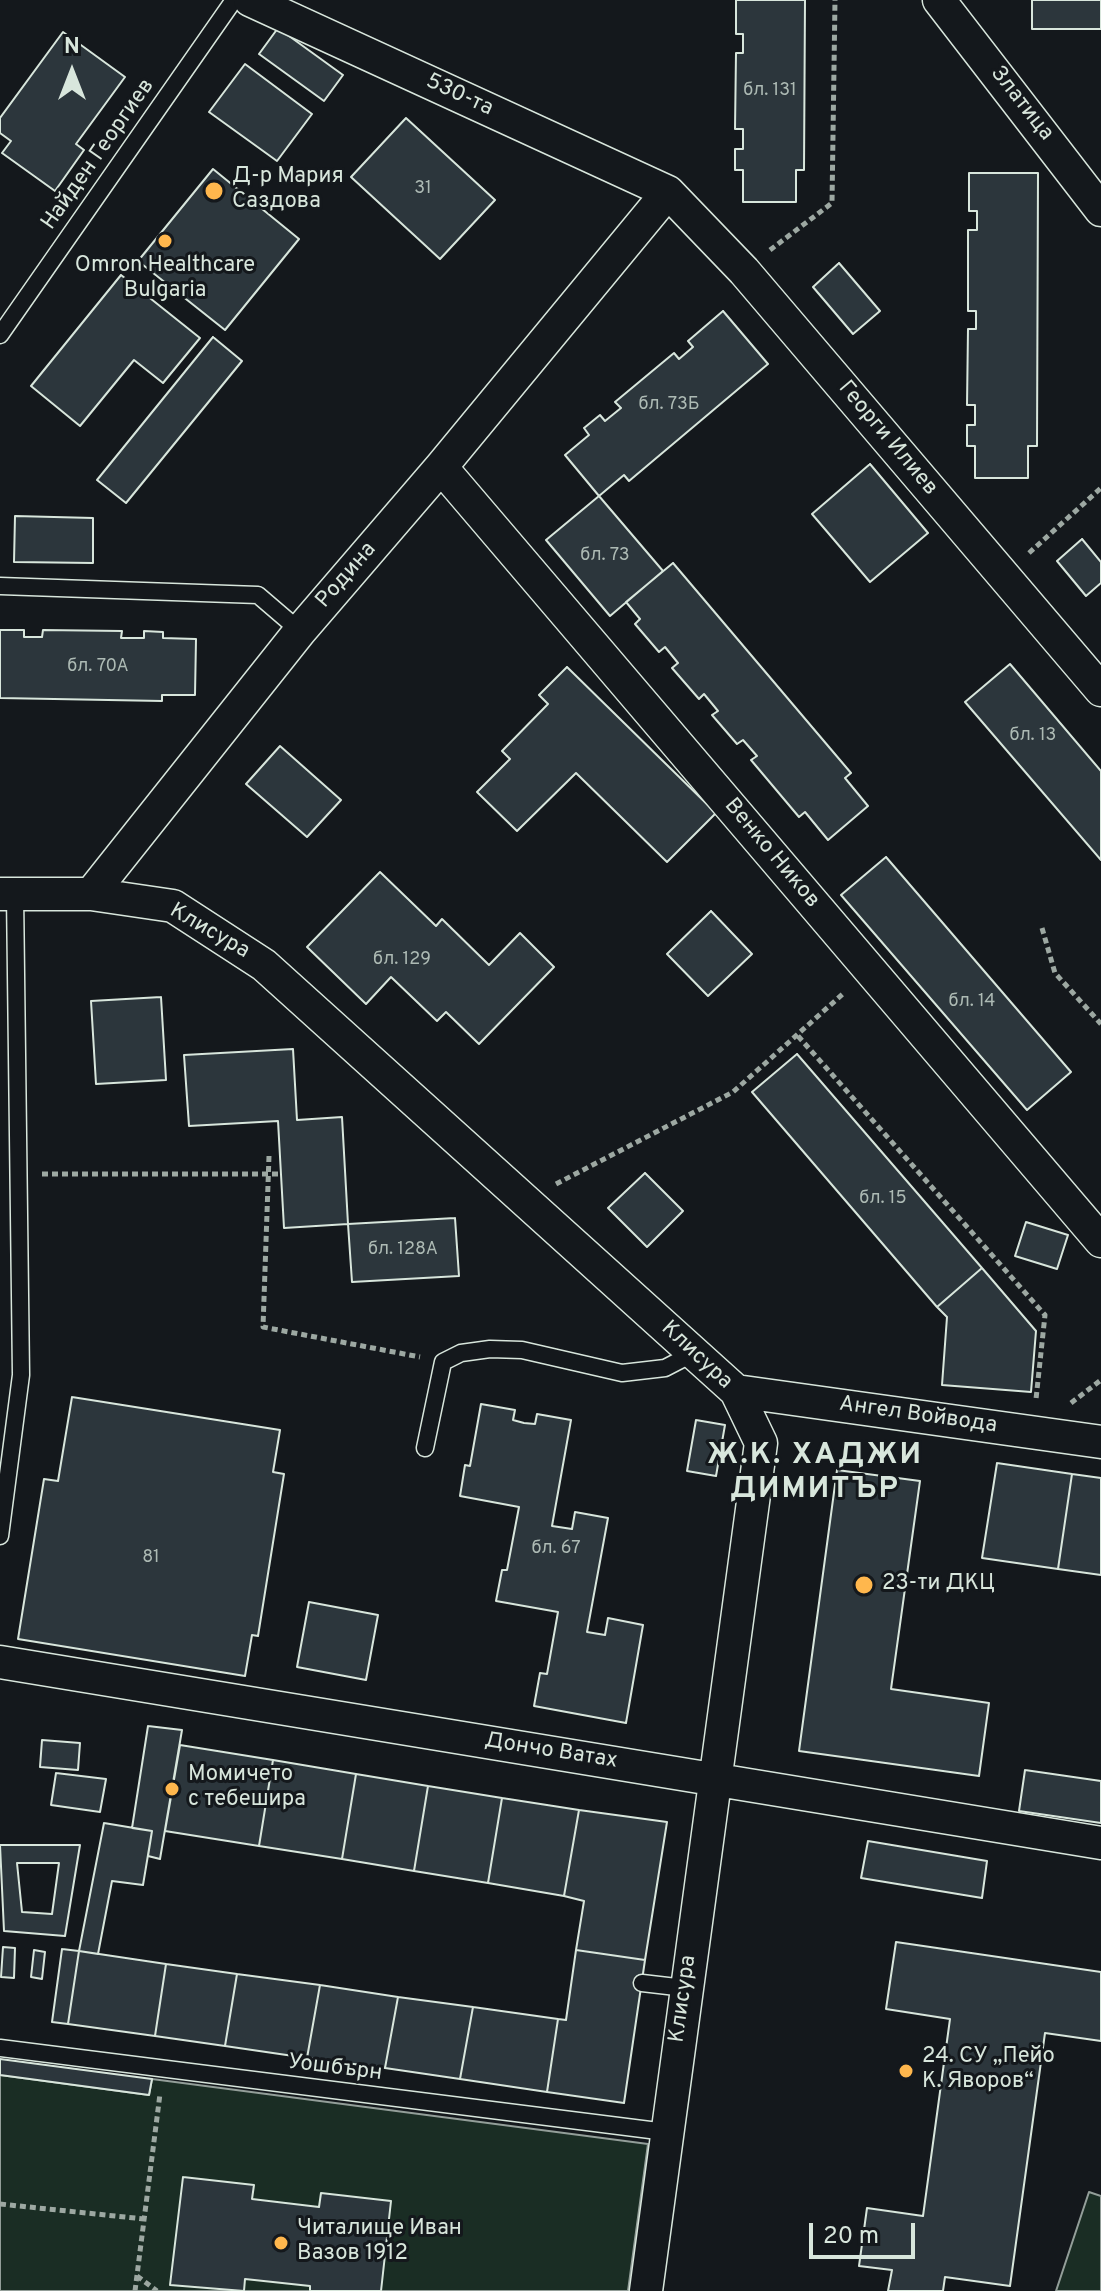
<!DOCTYPE html>
<meta charset="utf-8">
<style>
body{margin:0}
#map{position:relative;width:1101px;height:2291px;overflow:hidden;background:#14181c;font-family:Overpass,sans-serif}
canvas{display:block}
.north{position:absolute;left:32px;top:32px;width:80px;height:80px;-webkit-text-stroke:6px #14181c;paint-order:stroke;rotate:0deg;font-size:22px;font-weight:700;line-height:32px;text-align:center;color:#d8e6dc}
.north::after{content:'';display:block;margin:auto;width:28px;height:36px;background:#d8e6dc;clip-path:polygon(50% 0,100% 100%,50% 72%,0 100%)}
.scale{position:absolute;left:809px;top:2223px;width:106px;height:36px;box-sizing:border-box;border:4px solid #d8e6dc;border-top:0;padding-left:10px;font-size:24px;line-height:28px;white-space:nowrap;color:#d8e6dc;-webkit-text-stroke:6px #14181c;paint-order:stroke}
</style>
<div id="map">
<canvas width="1101" height="2291"></canvas>
<div class="north">N</div>
<div class="scale">20 m</div>
</div>
<script>
const g = document.querySelector('canvas').getContext('2d');
g.lineJoin = 'round';
function fillPath(path, color) {
  g.fillStyle = color;
  g.fill(path, 'evenodd');
}
function poly(rows) {
  const path = new Path2D();
  for (const r of rows) {
    path.moveTo(r[0], r[1]);
    for (let i = 2; i < r.length; i += 2) path.lineTo(r[i], r[i + 1]);
  }
  return path;
}
function trace(path, color, width, dash) {
  g.strokeStyle = color;
  g.lineWidth = width;
  g.lineCap = dash ? 'butt' : 'round';
  g.setLineDash(dash || []);
  g.stroke(path);
}
function write(font, color, halo, rows, align = 'center') {
  g.font = font + ' Overpass,sans-serif';
  g.lineWidth = 6;
  g.setLineDash([]);
  g.textBaseline = 'middle';
  g.strokeStyle = halo;
  g.fillStyle = color;
  for (const [text, x, y, turn = 0] of rows) {
    g.save();
    g.translate(x, y);
    g.rotate((+turn || 0) * Math.PI / 180);
    g.textAlign = isNaN(turn) ? turn : align;
    if (halo) g.strokeText(text, 0, 0);
    g.fillText(text, 0, 0);
    g.restore();
  }
}
const green = poly([
 [0,2075,149,2095,152,2079,648,2144,628,2291,0,2291,0,2075],
 [1089,2192,1101,2196,1101,2291,1056,2291,1089,2192]
]);
fillPath(green, '#1a2d24');
trace(green, '#939e99', 2);
const building = poly([
 [736,0,805,0,804,170,796,170,796,202,743,202,743,170,735,170,735,149,743,149,743,129,735,129,736,53,743,53,743,34,736,34,736,0],
 [1032,0,1101,0,1101,29,1032,29,1032,0],
 [278,28,343,75,324,101,259,54,278,28],
 [63,32,125,77,76,144,84,150,55,191,2,153,11,141,0,133,0,118,63,32],
 [245,64,312,114,277,161,209,112,245,64],
 [406,118,495,200,440,259,351,177,406,118],
 [213,169,299,239,225,330,138,261,213,169],
 [969,173,1038,173,1037,446,1028,446,1028,478,975,478,975,446,967,446,967,425,975,425,975,405,967,405,968,329,976,329,976,311,968,311,968,230,977,230,977,211,969,211,969,173],
 [839,263,880,311,853,334,813,287,839,263],
 [121,275,200,338,163,383,134,360,80,426,31,386,121,275],
 [723,311,768,364,629,481,624,475,599,496,565,455,589,435,584,428,600,415,605,421,621,408,615,402,674,353,679,359,693,347,688,341,723,311],
 [213,337,242,361,126,503,97,480,213,337],
 [870,464,928,533,870,582,812,514,870,464],
 [599,496,663,571,610,616,546,540,599,496],
 [15,516,93,518,93,563,14,562,15,516],
 [1082,539,1101,562,1101,583,1086,596,1057,561,1082,539],
 [673,563,851,773,845,778,868,806,828,840,805,812,799,817,751,760,757,756,743,740,737,744,712,715,718,711,704,694,699,699,672,668,678,663,665,647,659,652,635,624,640,619,626,602,673,563],
 [0,630,24,630,24,637,42,637,43,630,122,631,121,638,144,638,144,631,163,632,163,638,196,639,195,695,162,695,162,701,0,698,0,630],
 [1010,664,1101,771,1101,860,965,702,1010,664],
 [567,667,716,813,667,862,576,773,517,831,477,792,510,759,502,751,548,704,539,695,567,667],
 [280,746,341,800,307,837,246,784,280,746],
 [886,857,1071,1072,1027,1110,841,895,886,857],
 [380,872,436,926,442,919,489,965,520,933,554,967,479,1044,446,1012,437,1021,391,977,366,1004,307,947,380,872],
 [711,911,752,954,708,996,667,954,711,911],
 [161,997,166,1080,96,1084,91,1001,161,997],
 [293,1049,297,1120,342,1117,348,1224,284,1228,278,1121,189,1126,184,1055,293,1049],
 [797,1054,982,1268,937,1307,752,1092,797,1054],
 [645,1173,683,1211,647,1247,608,1208,645,1173],
 [455,1218,459,1276,352,1282,348,1224,455,1218],
 [1026,1222,1068,1235,1057,1269,1015,1256,1026,1222],
 [982,1268,1036,1331,1031,1392,942,1385,947,1317,937,1307,982,1268],
 [72,1397,280,1430,273,1472,284,1474,258,1636,252,1635,245,1676,18,1639,44,1479,58,1481,72,1397],
 [481,1404,515,1410,513,1420,524,1423,535,1424,537,1414,571,1420,552,1526,572,1529,575,1512,608,1518,587,1632,605,1635,608,1618,643,1625,626,1723,534,1706,540,1673,547,1674,558,1612,496,1601,502,1570,507,1570,519,1507,460,1496,465,1465,470,1466,481,1404],
 [696,1420,725,1425,716,1476,687,1471,696,1420],
 [997,1463,1072,1474,1058,1569,982,1558,997,1463],
 [837,1470,920,1481,891,1689,989,1703,979,1776,799,1751,837,1470],
 [1072,1474,1101,1478,1101,1575,1058,1569,1072,1474],
 [309,1602,378,1615,366,1680,297,1667,309,1602],
 [148,1726,182,1730,160,1859,148,1856,152,1831,132,1828,148,1726],
 [42,1740,80,1743,78,1770,40,1767,42,1740],
 [180,1745,273,1760,259,1846,165,1831,180,1745],
 [273,1760,356,1774,342,1859,259,1846,273,1760],
 [1025,1770,1101,1781,1101,1823,1019,1811,1025,1770],
 [56,1773,106,1779,100,1812,51,1805,56,1773],
 [356,1774,428,1786,414,1871,342,1859,356,1774],
 [428,1786,502,1798,488,1883,414,1871,428,1786],
 [502,1798,579,1810,564,1896,488,1883,502,1798],
 [579,1810,667,1822,645,1960,576,1950,584,1901,564,1896,579,1810],
 [104,1823,152,1831,143,1885,112,1881,98,1954,79,1951,104,1823],
 [868,1841,987,1861,982,1898,861,1878,868,1841],
 [0,1845,80,1845,65,1936,4,1931,0,1845],
 [17,1863,59,1863,52,1914,22,1912,17,1863],
 [896,1942,1101,1972,1101,2041,1045,2033,1010,2286,945,2277,943,2291,888,2291,892,2270,859,2266,867,2208,923,2216,950,2019,886,2009,896,1942],
 [3,1947,15,1948,14,1978,1,1977,3,1947],
 [62,1949,79,1951,68,2024,52,2022,62,1949],
 [34,1950,45,1952,42,1979,31,1977,34,1950],
 [576,1950,645,1960,624,2103,547,2092,558,2019,566,2020,576,1950],
 [79,1951,166,1964,155,2036,68,2024,79,1951],
 [166,1964,237,1974,225,2046,155,2036,166,1964],
 [237,1974,320,1985,307,2058,225,2046,237,1974],
 [320,1985,398,1997,385,2068,307,2058,320,1985],
 [398,1997,473,2007,460,2079,385,2068,398,1997],
 [473,2007,558,2019,547,2092,460,2079,473,2007],
 [0,2059,152,2079,149,2095,0,2075,0,2059],
 [183,2177,254,2185,252,2199,319,2207,321,2193,391,2201,381,2291,310,2291,310,2286,245,2279,244,2291,170,2285,183,2177]
]);
fillPath(building, '#2c363c');
trace(building, '#d8e6dc', 2);
const lane = poly([
 [0,335,234,0],
 [0,586,258,595,300,631],
 [425,1448,443,1362,461,1353,490,1349,522,1350,622,1373,665,1368,694,1353],
 [0,1536,21,1375,15,894],
 [642,1983,685,1988],
 [0,2048,666,2132]
]);
const street = poly([
 [250,0,668,192,744,271,1101,690],
 [939,0,1101,210],
 [441,467,1101,1241],
 [0,894,91,894,173,906,264,965,736,1391,761,1443,646,2291],
 [91,894,300,631,441,467,668,192],
 [736,1391,1101,1442],
 [0,1662,1101,1843]
]);
trace(lane, '#d8e6dc', 19);
trace(street, '#d8e6dc', 35);
trace(poly([
 [770,250,832,203,835,0],
 [1029,553,1101,488],
 [1042,928,1055,973,1101,1024],
 [798,1036,1045,1315,1036,1399],
 [269,1156,263,1327,420,1357],
 [42,1174,281,1174],
 [556,1184,733,1092,845,992],
 [1071,1403,1101,1380],
 [0,2204,144,2219],
 [137,2276,157,2291],
 [135,2291,160,2094]
]), '#9da8a2', 5, [6, 4]);
trace(lane, '#14181c', 16);
trace(street, '#14181c', 32);
for (const [x, y, r, color] of [
 [214,191,10,"#ffb74d"],
 [165,241,8,"#ffb74d"],
 [864,1585,10,"#ffb74d"],
 [172,1789,8,"#ffb74d"],
 [906,2071,8,"#ffb74d"],
 [281,2243,8,"#ffb74d"]
]) {
  const dot = new Path2D();
  dot.arc(x, y, r, 0, 2 * Math.PI);
  g.fillStyle = color;
  g.fill(dot);
  trace(dot, '#14181c', 3);
}
write('18px', '#adbab4', null, [
 ["бл. 131",770,91],
 ["31",423,189],
 ["бл. 73Б",669,405],
 ["бл. 73",605,556],
 ["бл. 70А",98,667],
 ["бл. 13",1033,736],
 ["бл. 129",402,960],
 ["бл. 14",972,1002],
 ["бл. 15",883,1199],
 ["бл. 128А",403,1250],
 ["бл. 67",556,1549],
 ["81",151,1558]
]);
write('22px', '#d8e6dc', '#14181c', [
 ["530-та",459,96,25],
 ["Златица",1021,104,52],
 ["Найден Георгиев",99,155,-55],
 ["Георги Илиев",887,439,50],
 ["Родина",347,576,-49],
 ["Венко Ников",771,854,50],
 ["Клисура",209,932,30],
 ["Клисура",696,1356,43],
 ["Ангел Войвода",918,1416,8],
 ["Дончо Ватах",551,1752,9],
 ["Клисура",684,1999,-82],
 ["Уошбърн",335,2069,7]
]);
write('22px', '#d8e6dc', '#14181c', [
 ["Д-р Мария",232,178],
 ["Саздова",232,203],
 ["Omron Healthcare",165,267,"center"],
 ["Bulgaria",165,292,"center"],
 ["23-ти ДКЦ",882,1585],
 ["Момичето",188,1776],
 ["с тебешира",188,1801],
 ["24. СУ „Пейо",922,2058],
 ["К. Яворов“",922,2083],
 ["Читалище Иван",297,2230],
 ["Вазов 1912",297,2255]
], 'left');
g.letterSpacing = '2px';
write('bold 30px', '#d8e6dc', '#14181c', [
 ["Ж.К. ХАДЖИ",815,1457],
 ["ДИМИТЪР",815,1491]
]);
g.letterSpacing = '0px';
</script>
